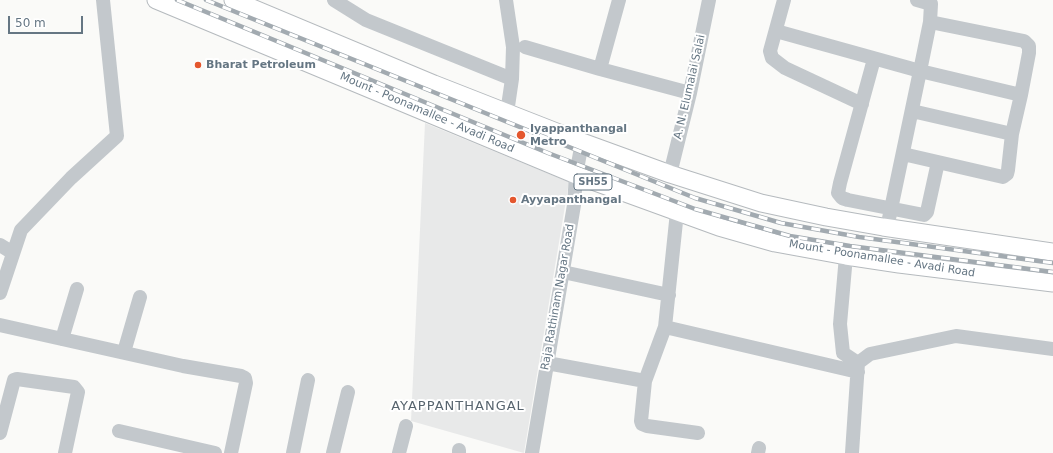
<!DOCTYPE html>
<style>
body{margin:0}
#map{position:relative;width:1053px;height:453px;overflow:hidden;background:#fafaf8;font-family:"DejaVu Sans",sans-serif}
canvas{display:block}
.scale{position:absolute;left:8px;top:16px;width:75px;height:18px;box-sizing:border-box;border:2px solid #657683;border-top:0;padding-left:5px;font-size:12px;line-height:14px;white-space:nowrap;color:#657683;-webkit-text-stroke:3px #fff;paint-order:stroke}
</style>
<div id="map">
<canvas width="1053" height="453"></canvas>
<div class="scale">50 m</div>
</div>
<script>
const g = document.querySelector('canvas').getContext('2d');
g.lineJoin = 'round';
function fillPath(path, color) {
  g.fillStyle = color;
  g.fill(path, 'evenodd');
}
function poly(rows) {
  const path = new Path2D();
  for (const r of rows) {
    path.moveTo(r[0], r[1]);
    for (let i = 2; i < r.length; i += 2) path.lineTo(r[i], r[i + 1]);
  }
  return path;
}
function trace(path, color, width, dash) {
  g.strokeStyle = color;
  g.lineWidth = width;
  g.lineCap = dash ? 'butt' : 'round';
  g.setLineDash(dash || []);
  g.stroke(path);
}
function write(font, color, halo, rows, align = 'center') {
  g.font = font + ' "DejaVu Sans",sans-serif';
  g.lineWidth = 4;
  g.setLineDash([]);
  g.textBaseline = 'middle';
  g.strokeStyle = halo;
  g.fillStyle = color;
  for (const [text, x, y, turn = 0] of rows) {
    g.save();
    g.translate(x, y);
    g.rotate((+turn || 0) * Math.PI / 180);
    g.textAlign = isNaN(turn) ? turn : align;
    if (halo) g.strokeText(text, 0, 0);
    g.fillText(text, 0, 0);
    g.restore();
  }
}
fillPath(poly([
 [425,123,569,182,524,453,411,421]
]), '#e8e9e9');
const major = poly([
 [156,0,576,175,719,227,775,243,846,256,899,264,1053,283],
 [233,0,434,84,582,142,670,174,761,203,826,217,883,227,1053,252]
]);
trace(major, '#b5babe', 19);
trace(poly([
 [334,0,366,20,512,79,513,47,506,0],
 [619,0,600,69,690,93],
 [784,0,770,51,772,58,785,68,862,104],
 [917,0,931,4,930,22,1024,41,1029,46,1029,53,1021,95],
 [776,31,920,71,887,228],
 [525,47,600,69],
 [874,59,840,183,838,193,842,198,848,200,924,215,927,212,938,162],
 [912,111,1012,134],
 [507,113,512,79],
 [903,154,1003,177,1007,174,1008,170,1012,134,1021,95,920,71,930,22],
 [670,174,690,93,709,0],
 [677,212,665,327,645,381,641,421,642,424,647,426,698,433],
 [0,245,13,253],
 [846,256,840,324,843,353,858,363],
 [563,272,669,295],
 [0,293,21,230,71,178,117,136,103,0],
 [0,325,183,366,241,376,245,378,246,383,231,453],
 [665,327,858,372],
 [62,339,77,289],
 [124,352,140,297],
 [547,363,645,381],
 [858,363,870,354,956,336,1053,349],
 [119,431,215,453],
 [0,433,14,380,17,379,74,387,78,392,65,453],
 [293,453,308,380],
 [333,453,348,392],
 [399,453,406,426],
 [459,453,459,450],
 [532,453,574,205,576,175,582,142],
 [758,453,759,448],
 [852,453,858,363]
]), '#c3c8cc', 14);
trace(major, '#fff', 17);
const rail = poly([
 [177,0,548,153,695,209,790,236,850,246,1053,272],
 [206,0,695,198,781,223,859,237,1053,263]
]);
trace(rail, '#a2aab0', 4.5);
trace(rail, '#fff', 3, [9]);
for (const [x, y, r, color] of [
 [198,65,4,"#e4572e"],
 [521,135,5,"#e4572e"],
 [513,200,4,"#e4572e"]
]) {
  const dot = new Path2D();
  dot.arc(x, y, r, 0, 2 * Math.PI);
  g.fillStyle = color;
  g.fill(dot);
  trace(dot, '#fff', 1.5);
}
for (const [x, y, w] of [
 [593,182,38]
]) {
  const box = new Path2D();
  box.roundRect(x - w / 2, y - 8, w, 16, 3);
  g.fillStyle = '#fff';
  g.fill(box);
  trace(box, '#657683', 1);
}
write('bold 10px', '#657683', null, [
 ["SH55",593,182]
]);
write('bold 11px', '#657683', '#fff', [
 ["Bharat Petroleum",206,65],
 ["Iyappanthangal",530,129],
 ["Metro",530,142],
 ["Ayyapanthangal",521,200]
], 'left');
write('11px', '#657683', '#fff', [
 ["A. N. Elumalai Salai",690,87,-77],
 ["Mount - Poonamallee - Avadi Road",427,113,23],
 ["Mount - Poonamallee - Avadi Road",882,259,9],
 ["Raja Rathinam Nagar Road",558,297,-80]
]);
g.letterSpacing = '1px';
write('13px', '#57646e', '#fff', [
 ["AYAPPANTHANGAL",458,407]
]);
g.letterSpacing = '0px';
</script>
